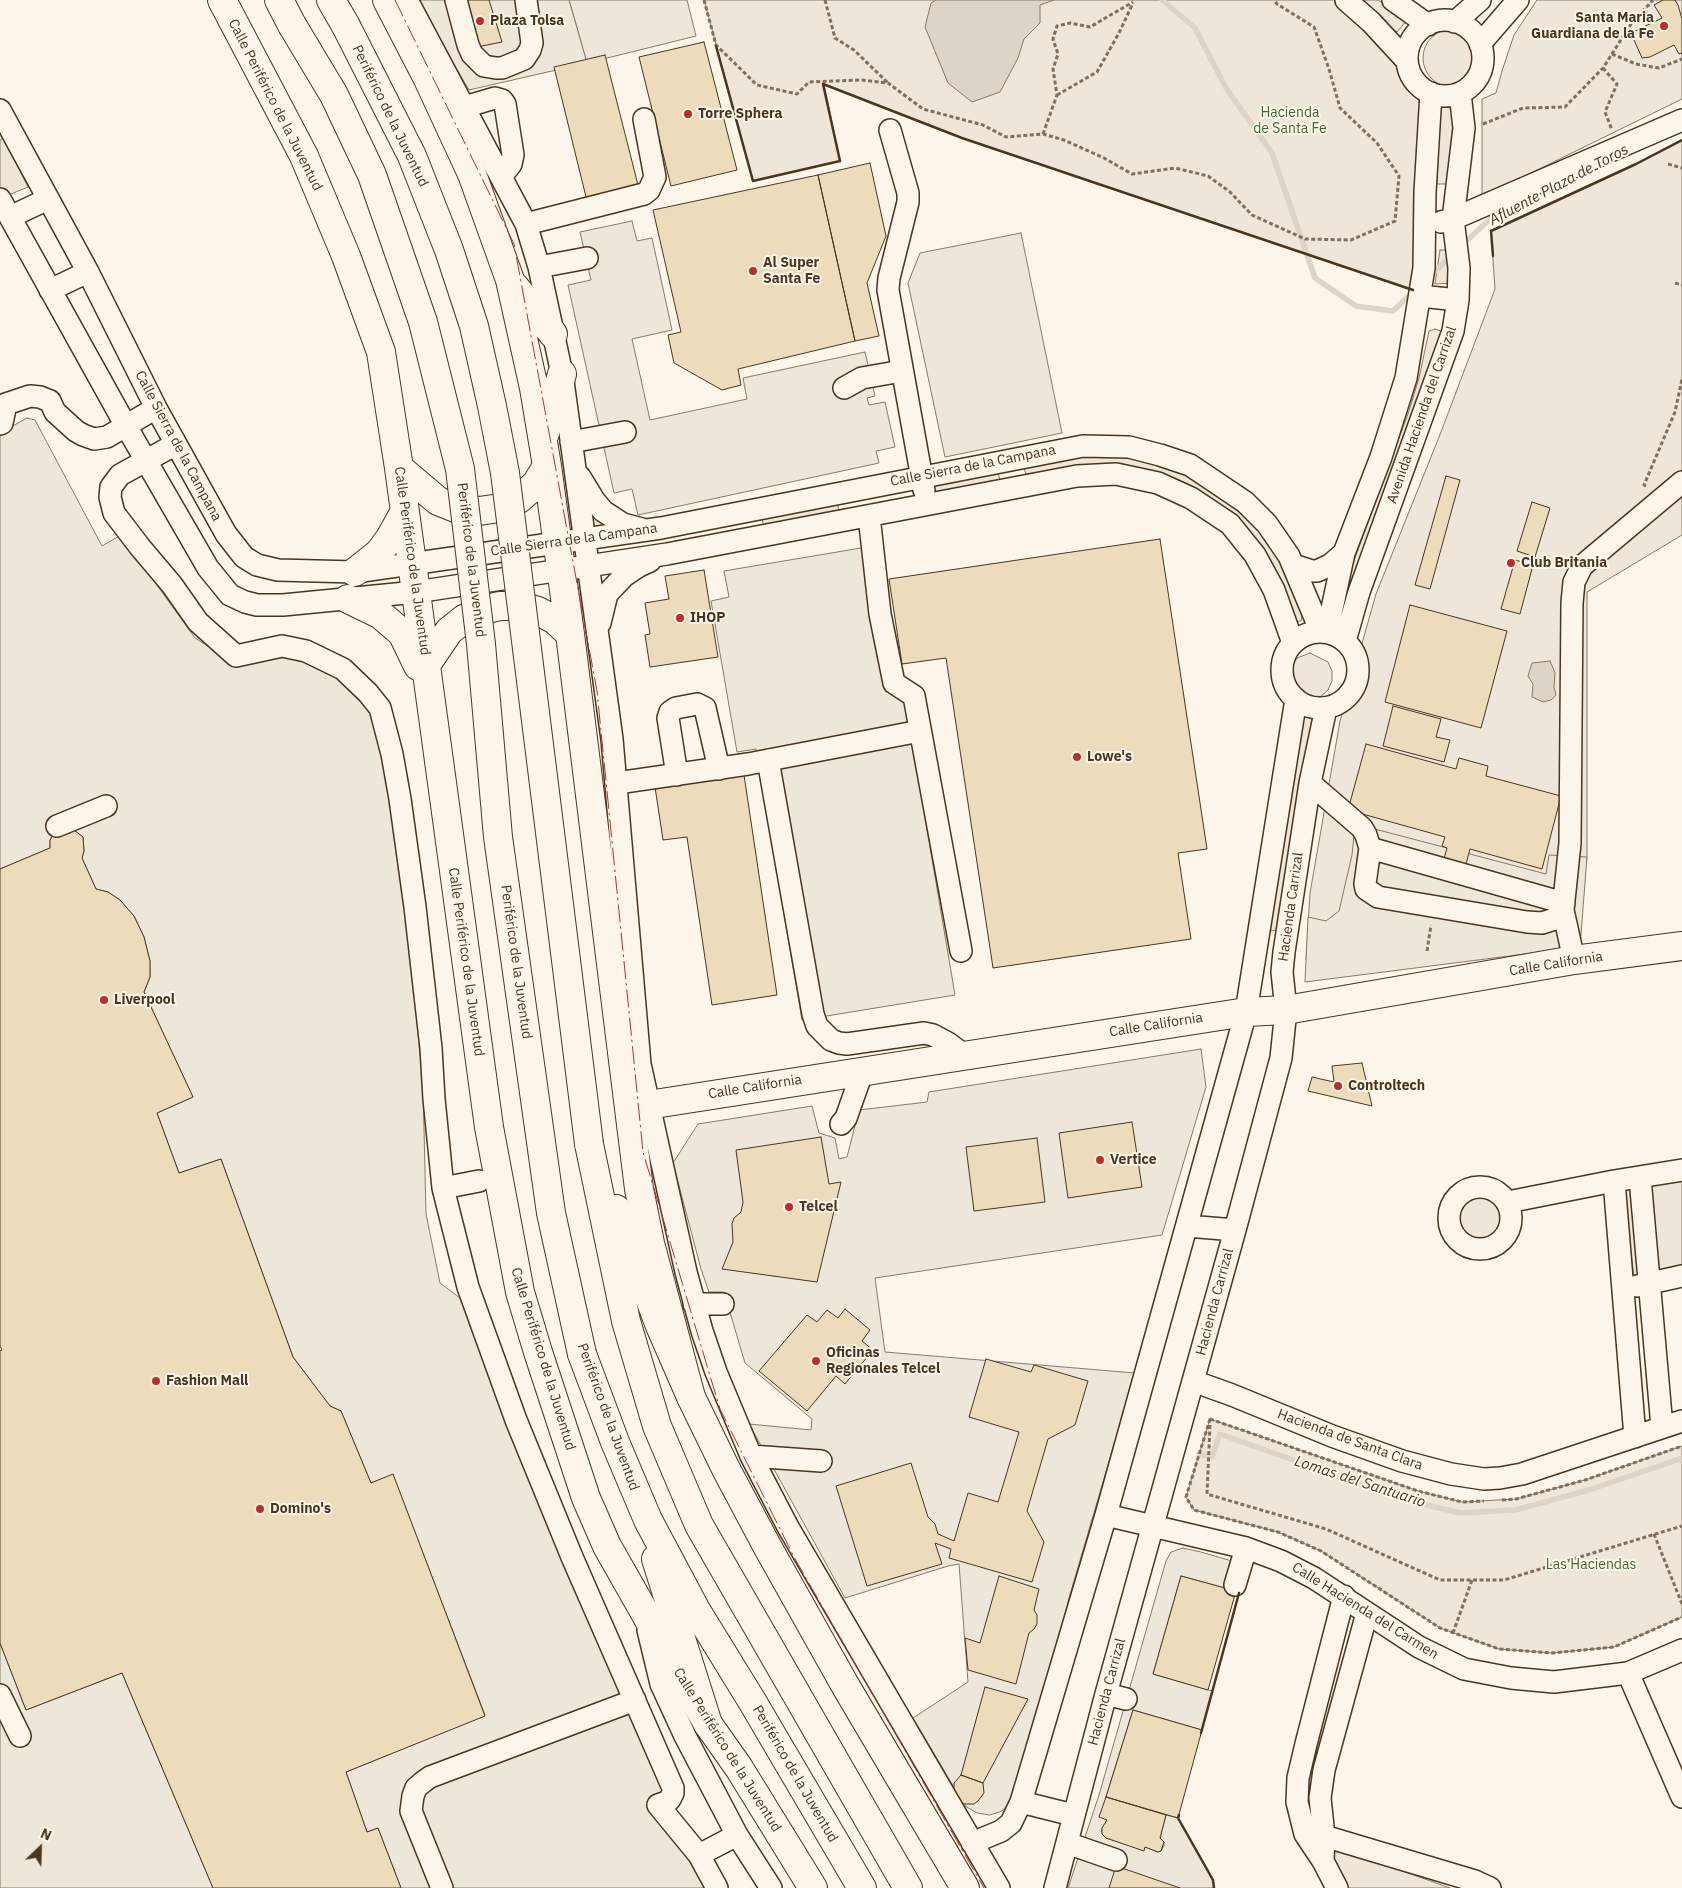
<!DOCTYPE html>
<meta charset="utf-8">
<style>
body{margin:0}
#map{position:relative;width:1682px;height:1888px;overflow:hidden;background:#fbf6e9;font-family:"IBM Plex Sans",sans-serif}
canvas{display:block}
.north{position:absolute;left:15px;top:1823px;width:50px;height:50px;-webkit-text-stroke:4px #fbf6e9;paint-order:stroke;rotate:24deg;font-size:14px;font-weight:700;line-height:20px;text-align:center;color:#4a3520}
.north::after{content:'';display:block;margin:auto;width:18px;height:22px;background:#4a3520;clip-path:polygon(50% 0,100% 100%,50% 72%,0 100%)}
</style>
<div id="map">
<canvas width="1682" height="1888"></canvas>
<div class="north">N</div>
</div>
<script>
const g = document.querySelector('canvas').getContext('2d');
g.lineJoin = 'round';
function fillPath(path, color) {
  g.fillStyle = color;
  g.fill(path, 'evenodd');
}
function poly(rows) {
  const path = new Path2D();
  for (const r of rows) {
    if (r.length === 3) {
      path.moveTo(r[0] + r[2], r[1]);
      path.arc(r[0], r[1], r[2], 0, 2 * Math.PI);
      continue;
    }
    path.moveTo(r[0], r[1]);
    for (let i = 2; i < r.length; i += 2) path.lineTo(r[i], r[i + 1]);
  }
  return path;
}
function trace(path, color, width, dash) {
  g.strokeStyle = color;
  g.lineWidth = width;
  g.lineCap = dash ? 'butt' : 'round';
  g.setLineDash(dash || []);
  g.stroke(path);
}
function write(font, color, halo, rows, align = 'center') {
  g.font = font + ' "IBM Plex Sans",sans-serif';
  g.lineWidth = 4;
  g.setLineDash([]);
  g.textBaseline = 'middle';
  g.strokeStyle = halo;
  g.fillStyle = color;
  for (const [text, x, y, turn = 0] of rows) {
    g.save();
    g.translate(x, y);
    g.rotate((+turn || 0) * Math.PI / 180);
    g.textAlign = isNaN(turn) ? turn : align;
    if (halo) g.strokeText(text, 0, 0);
    g.fillText(text, 0, 0);
    g.restore();
  }
}
const green = poly([
 [569,0,687,0,696,36,587,63,569,0],
 [704,0,1340,0,1368,26,1423,89,1427,295,962,138,824,84,840,161,753,181,704,0],
 [1358,0,1378,0,1408,19,1397,32,1379,19,1358,0],
 [1537,0,1682,0,1682,99,1482,197,1482,99,1496,93,1502,71,1514,35,1537,0],
 [1452,58,29],
 [1440,102,1455,104,1455,184,1437,184,1440,102],
 [4,138,28,187,4,197,0,188,0,140,4,138],
 [1682,140,1682,535,1587,592,1587,857,1584,883,1306,960,1310,893,1340,721,1376,594,1441,432,1495,289,1491,231,1636,164,1682,140],
 [1440,250,1459,250,1457,283,1435,284,1440,250],
 [1435,329,1447,333,1345,623,1333,618,1409,411,1419,378,1429,331,1435,329],
 [1124,454,1168,464,1221,493,1263,533,1281,560,1303,613,1301,621,1294,622,1217,503,1094,466,1026,474,1022,463,1063,456,1124,454],
 [997,469,1000,480,926,495,921,484,997,469],
 [837,501,839,512,764,526,760,513,837,501],
 [1310,653,1328,662,1332,671,1332,681,1328,690,1320,697,1307,698,1293,692,1288,672,1297,658,1310,653],
 [1299,708,1306,710,1318,709,1278,930,1270,931,1299,708],
 [1682,1178,1682,1266,1634,1277,1622,1186,1682,1178],
 [1487,1192,1506,1204,1509,1216,1500,1239,1481,1247,1460,1239,1452,1220,1461,1198,1487,1192],
 [1210,1419,1418,1491,1462,1502,1516,1499,1585,1480,1682,1446,1682,1617,1614,1647,1552,1653,1499,1649,1440,1628,1321,1551,1278,1532,1194,1510,1186,1497,1210,1419],
 [1322,1842,1450,1888,1345,1888,1322,1842]
]);
fillPath(green, '#ede6d9');
trace(green, '#887966', 1);
const parking = poly([
 [416,0,569,0,587,63,469,90,416,0],
 [632,221,637,241,652,238,672,330,632,339,650,420,747,399,743,378,865,352,875,396,867,398,869,405,885,402,895,447,876,451,879,463,638,515,632,489,614,493,568,285,591,280,580,232,632,221],
 [1021,233,1062,433,945,457,908,283,920,253,1021,233],
 [27,418,35,420,102,546,121,535,195,638,219,653,309,657,365,696,384,744,409,938,423,1086,426,1214,440,1283,460,1298,661,1787,716,1888,401,1888,378,1828,367,1832,346,1772,485,1715,393,1475,371,1483,341,1411,330,1406,293,1357,221,1159,179,1173,157,1113,193,1097,144,992,150,977,150,961,144,937,134,916,120,900,108,892,96,889,82,858,84,851,83,837,74,830,50,840,50,848,0,869,0,433,27,418],
 [879,545,955,995,802,1020,756,749,737,752,711,601,729,597,724,571,879,545],
 [1367,827,1546,874,1549,855,1587,857,1580,947,1305,982,1308,917,1326,921,1339,911,1352,855,1354,835,1367,827],
 [1201,1049,1206,1087,1162,1235,875,1278,885,1352,1135,1373,1069,1598,1044,1703,1012,1800,1002,1811,990,1815,977,1813,965,1806,913,1718,968,1682,959,1564,948,1566,845,1598,749,1424,811,1430,812,1419,745,1363,724,1292,709,1292,701,1269,673,1163,698,1124,812,1106,819,1133,835,1138,839,1159,847,1157,859,1110,927,1102,929,1092,1201,1049],
 [1183,1548,1201,1552,1246,1565,1236,1591,1181,1576,1153,1674,1212,1691,1202,1730,1133,1710,1106,1797,1107,1820,1102,1828,1102,1834,1106,1838,1144,1850,1145,1847,1158,1852,1161,1851,1164,1846,1164,1842,1160,1838,1166,1815,1178,1818,1213,1880,1214,1888,1068,1888,1099,1795,1166,1561,1171,1552,1183,1548],
 [0,1643,26,1710,122,1673,213,1888,0,1888,0,1643]
]);
fillPath(parking, '#ede7d9');
trace(parking, '#887966', 1);
const water = poly([
 [936,0,1054,0,1040,5,1040,23,1024,39,1018,58,1000,92,972,102,948,83,925,27,931,3,936,0],
 [1550,661,1555,673,1554,687,1556,695,1551,700,1543,702,1532,697,1533,684,1528,676,1532,663,1550,661]
]);
fillPath(water, '#dcd4c6');
trace(water, '#887966', 1);
trace(poly([
 [1162,0,1195,28,1226,88,1272,153,1315,278,1356,306,1393,311,1414,291],
 [1462,245,1491,218,1545,190],
 [1430,276,1452,255],
 [1199,1454,1212,1457,1220,1434,1403,1499,1460,1513,1515,1510,1589,1490,1682,1458]
]), '#dcd4c6', 5.5);
const building = poly([
 [459,0,489,0,502,42,472,48,459,0],
 [1663,0,1675,0,1678,5,1682,19,1682,53,1679,54,1674,45,1650,57,1642,58,1631,33,1662,18,1654,5,1663,0],
 [704,42,737,170,671,186,639,57,704,42],
 [605,55,639,189,587,201,554,67,605,55],
 [870,163,886,236,867,283,879,336,855,341,818,175,870,163],
 [818,175,855,341,738,369,741,385,722,390,674,363,668,335,681,332,653,210,818,175],
 [1446,476,1460,480,1430,589,1415,585,1446,476],
 [1532,502,1550,508,1535,557,1517,551,1532,502],
 [1160,539,1207,849,1178,853,1191,939,993,968,946,658,902,664,889,579,1160,539],
 [1515,560,1533,565,1520,614,1501,609,1515,560],
 [704,570,718,657,650,667,645,635,650,634,645,603,669,599,665,576,704,570],
 [1410,605,1507,631,1481,728,1385,702,1410,605],
 [1393,706,1441,719,1436,737,1450,740,1444,762,1383,746,1393,706],
 [1366,744,1456,769,1459,758,1488,766,1486,776,1561,796,1542,869,1470,849,1465,868,1443,862,1447,848,1442,846,1445,837,1348,810,1366,744],
 [744,775,777,995,712,1005,687,837,663,840,655,787,744,775],
 [74,830,83,837,84,851,82,858,96,889,108,892,120,900,134,916,144,937,150,961,150,977,144,992,193,1097,157,1113,179,1173,221,1159,293,1357,330,1406,341,1411,371,1483,393,1474,485,1716,346,1772,367,1832,378,1828,401,1888,213,1888,122,1673,26,1710,0,1643,0,1351,2,1350,0,1346,0,869,50,848,50,840,53,835,74,830],
 [1362,1063,1372,1106,1308,1091,1312,1077,1334,1082,1332,1066,1362,1063],
 [1132,1122,1142,1187,1068,1198,1059,1133,1132,1122],
 [821,1137,829,1184,841,1182,817,1282,722,1269,733,1242,732,1224,734,1218,741,1212,743,1202,736,1150,821,1137],
 [1037,1138,1045,1202,974,1211,966,1147,1037,1138],
 [845,1309,870,1330,862,1341,873,1350,845,1384,836,1376,807,1411,759,1371,807,1315,817,1322,827,1310,838,1318,845,1309],
 [986,1359,1031,1372,1034,1365,1088,1381,1075,1425,1048,1439,1027,1511,1044,1542,1032,1582,949,1558,951,1549,935,1543,942,1564,867,1586,836,1486,911,1463,928,1517,935,1524,938,1534,954,1541,968,1493,998,1502,1019,1432,969,1417,986,1359],
 [999,1576,1039,1589,1034,1610,1037,1615,1037,1624,1034,1629,1029,1633,1016,1684,968,1670,965,1638,980,1643,999,1576],
 [1181,1576,1236,1591,1208,1690,1153,1674,1181,1576],
 [985,1687,1028,1699,983,1783,961,1775,985,1687],
 [1133,1710,1202,1730,1178,1818,1106,1797,1133,1710],
 [961,1775,983,1783,984,1793,978,1801,974,1804,964,1804,960,1801,954,1793,954,1783,961,1775],
 [1106,1797,1166,1815,1160,1838,1164,1842,1161,1851,1158,1852,1145,1847,1144,1851,1106,1838,1102,1834,1102,1828,1107,1820,1099,1817,1106,1797],
 [1116,1866,1180,1888,1109,1888,1116,1866]
]);
fillPath(building, '#ecdcbc');
trace(building, '#4a3520', 1);
const minor = poly([
 [407,0,526,224,539,267,562,374,612,739,640,1064,686,1272,702,1331,716,1372,751,1456,788,1527,999,1888],
 [456,0,468,45,472,54,484,66,496,68,502,68,524,59,530,50,532,43,526,0],
 [1346,0,1371,22,1407,61],
 [1393,0,1428,25],
 [1445,58,38],
 [1455,22,1480,0],
 [1480,44,1518,0],
 [464,107,495,98,502,100,505,104,513,155,511,164,501,177],
 [0,110,88,272,156,408,226,534,244,557,257,565,278,570,355,572,661,528,1083,446,1129,447,1160,455,1190,465,1245,502,1267,524,1289,556,1321,632],
 [890,130,908,193,908,202,889,278,888,290,924,490],
 [0,199,126,426,208,568,230,595,245,602,257,605,283,605,416,592,667,554,1077,476,1116,474,1158,483,1191,498,1230,524,1255,555,1274,590,1293,643],
 [10,217,48,199],
 [1441,222,1453,219,1682,120],
 [526,224,644,194,649,190,655,177,644,119],
 [539,267,587,258],
 [50,290,88,272],
 [1420,296,1458,300],
 [844,388,862,378,902,371],
 [0,406,30,396,40,397,50,401,55,412,76,431,83,435,94,439,107,437,156,408],
 [0,424,2,423,6,404],
 [571,442,625,432],
 [176,444,120,475,111,487,110,497,114,513,140,547,172,585,198,622,236,656,282,646,306,651,343,669,368,693,380,708,392,754,400,799,415,907,431,1048,434,1099,443,1188,468,1287,516,1420,572,1557,673,1788,673,1793,670,1799,667,1802,658,1805,699,1855,737,1835],
 [580,477,594,500,603,511,623,524,642,529],
 [869,516,880,614,894,683,914,696,961,951],
 [1293,565,1312,571,1317,571,1330,565,1344,553],
 [600,623,607,594,624,576,639,566,650,561],
 [1327,632,1344,553,1381,457,1406,378,1424,268,1425,192,1431,93],
 [1320,670,38],
 [1345,641,1359,592,1453,331,1458,300,1459,268,1453,219,1464,128,1460,93],
 [768,760,813,1014,817,1026,831,1040,839,1043,847,1044,924,1033,933,1035,948,1043,964,1055],
 [677,775,668,718,670,712,676,708,697,704,705,708,719,769],
 [617,783,748,764,920,731],
 [1310,783,1362,828,1366,835,1370,848,1365,884,1366,889,1378,897,1527,922,1542,923,1564,916],
 [57,826,106,806],
 [1370,848,1564,903],
 [1574,960,1563,910,1570,843,1572,603,1574,582,1582,566,1682,482],
 [841,1124,846,1118,863,1070],
 [1640,1178,1662,1427],
 [1614,1181,1635,1437],
 [1480,1218,31],
 [443,1188,479,1181],
 [1508,1202,1614,1181,1682,1170],
 [1187,1226,1235,1230],
 [1637,1286,1682,1276],
 [694,1304,723,1304],
 [1193,1381,1232,1395,1332,1436,1402,1461,1451,1474,1484,1479,1500,1478,1522,1474,1682,1421],
 [751,1456,821,1461],
 [1106,1515,1246,1548,1281,1561,1314,1578,1419,1647,1464,1669,1511,1678,1554,1682,1628,1673,1682,1650],
 [1235,1585,1246,1548],
 [648,1630,661,1684,685,1736,737,1835,771,1888],
 [1628,1673,1682,1797],
 [1106,1694,1126,1699],
 [0,1695,20,1736],
 [1021,1802,1073,1815],
 [1311,1834,1324,1836,1475,1881,1490,1888],
 [972,1843,1001,1831,1011,1823,1021,1802,1106,1515,1246,1012,1296,699],
 [1067,1843,1116,1860],
 [699,1855,717,1888],
 [1323,1861,1324,1836,1320,1798,1324,1770,1367,1613],
 [442,1888,411,1811,413,1796,416,1788,423,1782,430,1777,635,1700],
 [1055,1888,1106,1694,1235,1230,1281,1058,1286,1010,1282,972,1284,952,1310,783,1326,708],
 [1337,1888,1323,1861,1305,1834,1297,1802,1298,1778,1306,1744,1344,1596]
]);
const major = poly([
 [222,0,304,156,346,256,381,352,399,468,489,1127,520,1292,538,1352,586,1498,607,1546,708,1724,739,1768,813,1888],
 [387,0,427,77,472,174,510,280,534,388,547,466,570,634,639,1189,650,1243,691,1397,726,1469,767,1546,845,1685,965,1888],
 [515,287,553,334],
 [545,433,562,374],
 [399,468,438,501,458,509,479,511,500,508,519,499,536,484,547,466],
 [355,572,379,553,390,538,405,511],
 [348,599,381,615,402,633,418,666],
 [426,665,449,631,464,619,482,610,500,606,520,606,538,611,555,620,570,634],
 [629,1106,648,1105,1246,1012,1286,1010,1574,960,1682,946]
]);
const highway = poly([
 [279,0,292,25],
 [331,0,346,26],
 [589,1144,626,1321,657,1426,699,1525,908,1888],
 [616,1209,660,1326,691,1397],
 [582,1354,615,1442,648,1520,696,1610,752,1701,862,1888],
 [656,1559,708,1724]
]);
trace(minor, '#4a3520', 24);
trace(major, '#4a3520', 30);
trace(highway, '#4a3520', 30);
trace(poly([
 [704,0,716,45,757,85,797,94,809,82,862,80,888,83,923,109,983,125,1006,137,1043,134,1064,140,1104,158,1132,174,1175,168,1208,176,1230,192,1252,215,1305,239,1351,240,1395,221,1399,176,1377,143,1340,108,1329,69,1314,27,1277,4,1274,0],
 [825,0,835,38,854,50,888,83],
 [1612,54,1636,64,1659,68,1682,59],
 [1603,68,1617,84,1605,112,1612,130],
 [1057,95,1097,72,1119,33,1133,3],
 [1483,124,1523,108,1565,107,1603,68,1631,24,1653,0],
 [1043,134,1057,95,1053,69,1058,54,1053,39,1057,26,1070,23,1090,27,1133,2],
 [1668,164,1682,168],
 [1675,283,1682,285],
 [1646,486,1644,485,1675,412,1682,379],
 [1427,951,1431,925],
 [1210,1419,1186,1497,1194,1510,1278,1532,1321,1551,1440,1628,1499,1649,1552,1653,1614,1647,1682,1617],
 [1210,1419,1418,1491,1462,1502,1484,1501],
 [1210,1425,1207,1494,1326,1529,1440,1580,1504,1580,1682,1526],
 [1502,1500,1516,1499,1585,1480,1682,1446],
 [1654,1534,1682,1604],
 [1453,1633,1472,1580]
]), '#7f6f5c', 3, [4, 2.5]);
trace(minor, '#fbf6e9', 21);
trace(major, '#fbf6e9', 28);
trace(highway, '#fbf6e9', 28);
const highwayBridge = poly([
 [292,25,334,95,372,175,423,322,460,469,481,644,498,837,551,1213,582,1354],
 [346,26,412,156,449,250,474,326,492,406,505,473,589,1144]
]);
trace(highwayBridge, '#4a3520', 30, []);
trace(highwayBridge, '#fbf6e9', 28);
trace(poly([
 [716,46,753,181,840,161,823,84,962,138,1413,290],
 [1493,256,1491,231,1636,164,1682,140],
 [1201,1733,1239,1593],
 [1179,1815,1178,1818,1213,1880,1214,1888]
]), '#4a3520', 2.5);
trace(poly([
 [395,0,514,244,597,691,643,1152,720,1409,795,1559,984,1888]
]), '#c62828', 1, [18, 4, 2.5, 4]);
for (const [x, y, r, color] of [
 [480,21,5,"#c62828"],
 [1664,26,5,"#c62828"],
 [688,114,5,"#c62828"],
 [753,271,5,"#c62828"],
 [1511,563,5,"#c62828"],
 [680,618,5,"#c62828"],
 [1077,757,5,"#c62828"],
 [104,1000,5,"#c62828"],
 [1338,1086,5,"#c62828"],
 [1100,1160,5,"#c62828"],
 [789,1207,5,"#c62828"],
 [816,1361,5,"#c62828"],
 [156,1381,5,"#c62828"],
 [260,1509,5,"#c62828"]
]) {
  const dot = new Path2D();
  dot.arc(x, y, r, 0, 2 * Math.PI);
  g.fillStyle = color;
  g.fill(dot);
  trace(dot, '#fbf6e9', 2);
}
write('bold 14px', '#4a3520', '#fbf6e9', [
 ["Santa Maria",1654,18,"right"],
 ["Guardiana de la Fe",1654,34,"right"],
 ["Plaza Tolsa",490,21],
 ["Torre Sphera",698,114],
 ["Al Super",763,263],
 ["Santa Fe",763,279],
 ["Club Britania",1521,563],
 ["IHOP",690,618],
 ["Lowe's",1087,757],
 ["Liverpool",114,1000],
 ["Controltech",1348,1086],
 ["Vertice",1110,1160],
 ["Telcel",799,1207],
 ["Oficinas",826,1353],
 ["Regionales Telcel",826,1369],
 ["Fashion Mall",166,1381],
 ["Domino's",270,1509]
], 'left');
write('14px', '#4a3520', '#fbf6e9', [
 ["Calle Periférico de la Juventud",275,105,63],
 ["Periférico de la Juventud",390,116,64],
 ["Avenida Hacienda del Carrizal",1422,415,-71],
 ["Calle Sierra de la Campana",178,446,62],
 ["Calle Sierra de la Campana",973,466,-11],
 ["Calle Sierra de la Campana",574,540,-8],
 ["Periférico de la Juventud",471,560,83],
 ["Calle Periférico de la Juventud",412,561,82],
 ["Hacienda Carrizal",1291,907,-82],
 ["Calle Periférico de la Juventud",466,962,82],
 ["Periférico de la Juventud",516,962,82],
 ["Calle California",1556,964,-9],
 ["Calle California",1156,1025,-9],
 ["Calle California",755,1087,-9],
 ["Hacienda Carrizal",1215,1302,-75],
 ["Calle Periférico de la Juventud",543,1359,73],
 ["Periférico de la Juventud",608,1417,70],
 ["Hacienda de Santa Clara",1350,1440,20],
 ["Calle Hacienda del Carmen",1365,1611,32],
 ["Hacienda Carrizal",1107,1692,-75],
 ["Calle Periférico de la Juventud",727,1750,58],
 ["Periférico de la Juventud",795,1774,60]
]);
write('14px', '#436837', '#fbf6e9', [
 ["Hacienda",1290,113],
 ["de Santa Fe",1290,129],
 ["Las Haciendas",1591,1565]
]);
write('italic 15px', '#4a3520', '#fbf6e9', [
 ["Afluente Plaza de Toros",1559,185,-28],
 ["Lomas del Santuario",1360,1482,18]
]);
</script>
